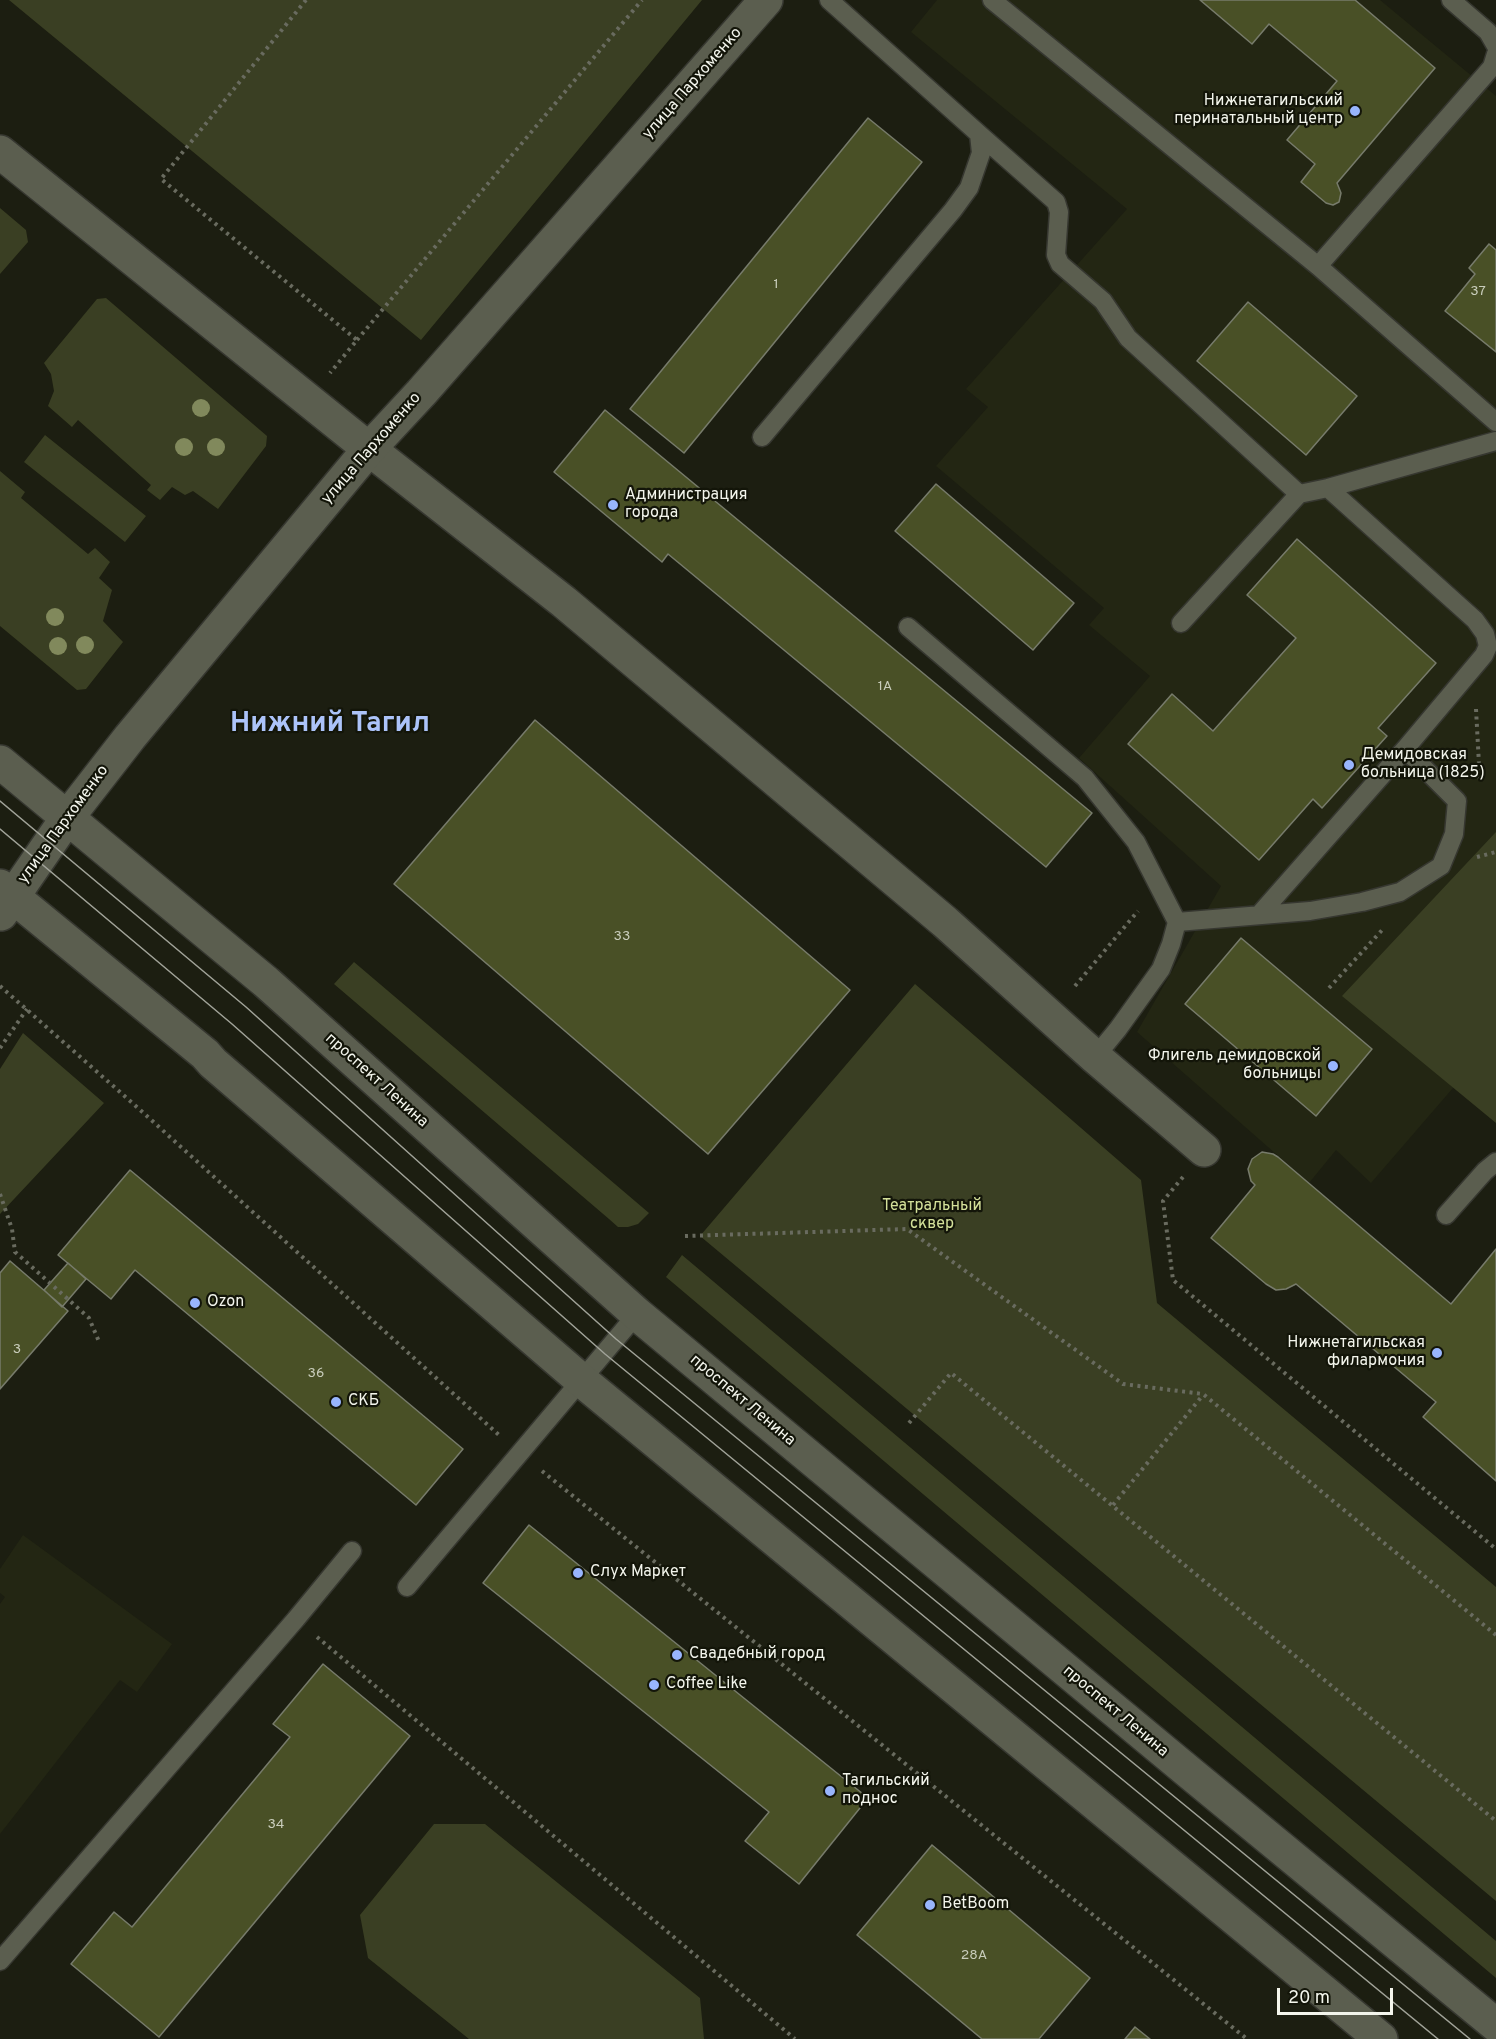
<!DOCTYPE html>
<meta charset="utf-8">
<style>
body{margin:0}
#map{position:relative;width:1496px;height:2039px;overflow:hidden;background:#1c1e11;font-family:Overpass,sans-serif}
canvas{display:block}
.scale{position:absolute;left:1277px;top:1988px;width:116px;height:27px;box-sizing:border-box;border:3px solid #f3f5ec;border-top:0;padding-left:8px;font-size:18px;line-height:21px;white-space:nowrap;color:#f3f5ec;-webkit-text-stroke:4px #131509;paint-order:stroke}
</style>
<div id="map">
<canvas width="1496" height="2039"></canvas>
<div class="scale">20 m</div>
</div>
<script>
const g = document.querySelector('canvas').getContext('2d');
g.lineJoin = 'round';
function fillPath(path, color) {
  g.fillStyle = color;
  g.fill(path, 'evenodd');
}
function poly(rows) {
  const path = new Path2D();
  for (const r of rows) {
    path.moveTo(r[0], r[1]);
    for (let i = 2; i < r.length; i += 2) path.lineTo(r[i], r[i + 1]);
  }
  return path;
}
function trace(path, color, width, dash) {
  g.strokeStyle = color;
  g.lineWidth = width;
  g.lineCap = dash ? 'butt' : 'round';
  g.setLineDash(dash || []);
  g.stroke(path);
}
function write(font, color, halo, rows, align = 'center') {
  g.font = font + ' Overpass,sans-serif';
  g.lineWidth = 4.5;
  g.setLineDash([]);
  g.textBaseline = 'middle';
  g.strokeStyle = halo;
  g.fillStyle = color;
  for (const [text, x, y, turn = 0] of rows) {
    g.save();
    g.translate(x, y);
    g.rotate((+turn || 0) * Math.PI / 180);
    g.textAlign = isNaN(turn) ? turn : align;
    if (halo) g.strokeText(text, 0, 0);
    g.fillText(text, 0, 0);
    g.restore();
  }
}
fillPath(poly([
 [937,0,1380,0,1496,96,1496,1112,1459,1081,1371,1183,1336,1150,1309,1183,1137,1032,1221,886,1079,758,1150,676,1089,625,1104,608,936,466,988,407,966,389,1127,209,911,32],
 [23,1535,172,1644,137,1692,120,1680,0,1834,0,1604,5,1597,0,1593,0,1569]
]), '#232613');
fillPath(poly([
 [9,0,702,0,421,340],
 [0,208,26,230,28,242,0,274],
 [106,298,267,436,266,446,218,509,193,491,185,495,172,487,160,500,147,490,151,485,78,420,72,427,48,406,54,391,51,374,44,363,97,299],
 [45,435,146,516,125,542,24,462],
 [0,471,25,492,21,498,88,554,95,548,110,562,99,578,112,590,103,621,123,642,86,689,77,690,0,626],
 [1496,832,1496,1123,1342,996],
 [354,962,649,1213,638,1224,628,1227,618,1227,609,1219,334,984],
 [915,984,1141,1180,1157,1303,1496,1587,1496,1901,700,1236],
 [23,1033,104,1103,0,1214,0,1069],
 [682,1255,1496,1941,1496,1978,666,1277],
 [434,1824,485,1824,700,1998,704,2039,469,2039,368,1958,360,1915]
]), '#3a3f23');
const building = poly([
 [1200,0,1355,0,1435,68,1337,183,1341,193,1339,202,1333,205,1326,203,1301,182,1315,164,1287,140,1337,81,1269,24,1252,44,1200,0],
 [868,118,922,162,684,453,630,409,868,118],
 [1489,244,1496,250,1496,352,1445,311,1475,274,1469,268,1489,244],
 [1248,302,1357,396,1306,455,1197,361,1248,302],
 [605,410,1092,813,1046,867,668,554,662,562,554,472,605,410],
 [936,484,1074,603,1033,650,895,531,936,484],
 [1297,539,1436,663,1378,728,1387,736,1322,808,1313,799,1259,860,1128,744,1172,694,1213,731,1296,638,1247,595,1297,539],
 [535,720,850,990,708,1154,394,884,535,720],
 [1241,938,1372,1049,1316,1116,1185,1004,1241,938],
 [1262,1152,1273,1154,1278,1157,1451,1304,1496,1249,1496,1481,1423,1417,1436,1402,1296,1284,1286,1289,1276,1290,1266,1284,1211,1238,1255,1185,1251,1181,1248,1169,1252,1159,1262,1152],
 [130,1170,463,1449,416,1505,135,1270,111,1299,58,1255,130,1170],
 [10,1261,68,1311,0,1389,0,1273,10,1261],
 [68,1263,86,1279,62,1307,44,1290,68,1263],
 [529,1525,868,1798,799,1884,745,1841,769,1812,483,1583,529,1525],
 [323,1664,410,1736,159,2037,71,1964,114,1912,132,1927,290,1737,273,1724,323,1664],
 [932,1845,1090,1978,1039,2039,982,2039,857,1935,932,1845],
 [1135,2027,1150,2039,1125,2039,1135,2027]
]);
fillPath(building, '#495026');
trace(building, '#777b6b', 1.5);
const lane = poly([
 [992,0,1318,266,1496,422],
 [1451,0,1488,32,1496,46],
 [979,134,1056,202,1059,212,1056,255,1060,264,1103,301,1128,338,1299,494],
 [1318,266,1492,67,1496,54],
 [762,437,953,210,969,188,981,153,979,134,829,0],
 [1181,623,1299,494,1328,488,1496,441],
 [908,627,1085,778,1136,842,1177,922,1171,944,1161,969,1118,1029,1095,1057],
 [1259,915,1405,749,1484,655,1488,646,1485,634,1475,620,1328,488],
 [1177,922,1310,911,1362,902,1400,892,1441,866,1454,834,1457,801,1405,749],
 [1446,1215,1485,1171,1496,1162],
 [407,1587,637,1314],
 [0,1961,296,1619,352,1551]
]);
const street = poly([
 [369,449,564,602,945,922,1095,1057,1204,1150]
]);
const secondary = poly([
 [0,152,369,449],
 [0,762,266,982,637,1314,1190,1773,1496,2025],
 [0,886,205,1054,213,1063,581,1380,1381,2039],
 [1,914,67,818,130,737,369,449,421,393,766,0]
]);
trace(lane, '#363730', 21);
trace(street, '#363730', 36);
trace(secondary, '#363730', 36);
trace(poly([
 [306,0,161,179,357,340,330,373],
 [357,340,642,0],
 [1476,709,1480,783],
 [1477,857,1496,852],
 [0,986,138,1108,499,1435],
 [1075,986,1138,911],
 [1329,988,1384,928],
 [0,1048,27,1009],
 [1183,1177,1163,1201,1173,1280,1496,1549],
 [0,1194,12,1229,15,1252,89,1318,100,1344],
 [685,1236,907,1229,1123,1384,1203,1394,1496,1635],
 [909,1423,951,1373,1496,1821],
 [542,1471,1247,2039],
 [1113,1505,1203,1395],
 [317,1637,795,2039]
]), '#696b5f', 4, [3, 4.5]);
trace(lane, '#5b5e4f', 18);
trace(street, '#5b5e4f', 33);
trace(secondary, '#5b5e4f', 33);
trace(poly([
 [0,801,246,1007,616,1339,1470,2039],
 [0,829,232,1024,605,1354,1438,2039]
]), '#a1a399', 1.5);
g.fillStyle = '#81895c';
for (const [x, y] of [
 [201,408],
 [184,447],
 [216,447],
 [55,617],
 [85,645],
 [58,646]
]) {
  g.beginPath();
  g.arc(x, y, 9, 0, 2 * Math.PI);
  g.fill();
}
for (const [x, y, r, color] of [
 [1355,111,6,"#98b5fd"],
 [613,505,6,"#98b5fd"],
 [1349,765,6,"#98b5fd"],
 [1333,1066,6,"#98b5fd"],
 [195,1303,6,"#98b5fd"],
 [1437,1353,6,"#98b5fd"],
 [336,1402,6,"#98b5fd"],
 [578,1573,6,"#98b5fd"],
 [677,1655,6,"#98b5fd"],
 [654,1685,6,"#98b5fd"],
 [830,1791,6,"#98b5fd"],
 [930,1905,6,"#98b5fd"]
]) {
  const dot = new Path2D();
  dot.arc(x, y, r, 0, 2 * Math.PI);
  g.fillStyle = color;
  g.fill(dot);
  trace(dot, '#131509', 2);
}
write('14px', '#c8ccba', null, [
 ["1",776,285],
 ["37",1478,292],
 ["1А",885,687],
 ["33",622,937],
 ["3",17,1350],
 ["36",316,1374],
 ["34",276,1825],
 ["28А",974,1956]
]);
write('16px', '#f3f5ec', '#131509', [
 ["улица Пархоменко",693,84,-49],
 ["улица Пархоменко",372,449,-49],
 ["улица Пархоменко",64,825,-54],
 ["проспект Ленина",376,1081,42],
 ["проспект Ленина",742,1401,40],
 ["проспект Ленина",1115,1712,40]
]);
write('16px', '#f3f5ec', '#131509', [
 ["Нижнетагильский",1343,102,"right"],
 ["перинатальный центр",1343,120,"right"],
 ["Администрация",625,496],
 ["города",625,514],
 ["Демидовская",1361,756],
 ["больница (1825)",1361,774],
 ["Флигель демидовской",1321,1057,"right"],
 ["больницы",1321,1075,"right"],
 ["Ozon",207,1303],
 ["Нижнетагильская",1425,1344,"right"],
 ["филармония",1425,1362,"right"],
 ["СКБ",348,1402],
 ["Слух Маркет",590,1573],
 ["Свадебный город",689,1655],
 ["Coffee Like",666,1685],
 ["Тагильский",842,1782],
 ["поднос",842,1800],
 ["BetBoom",942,1905]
], 'left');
write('16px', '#d4e19a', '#131509', [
 ["Театральный",932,1207],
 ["сквер",932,1225]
]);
write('bold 28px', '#acc3f9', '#131509', [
 ["Нижний Тагил",330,725]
]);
</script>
